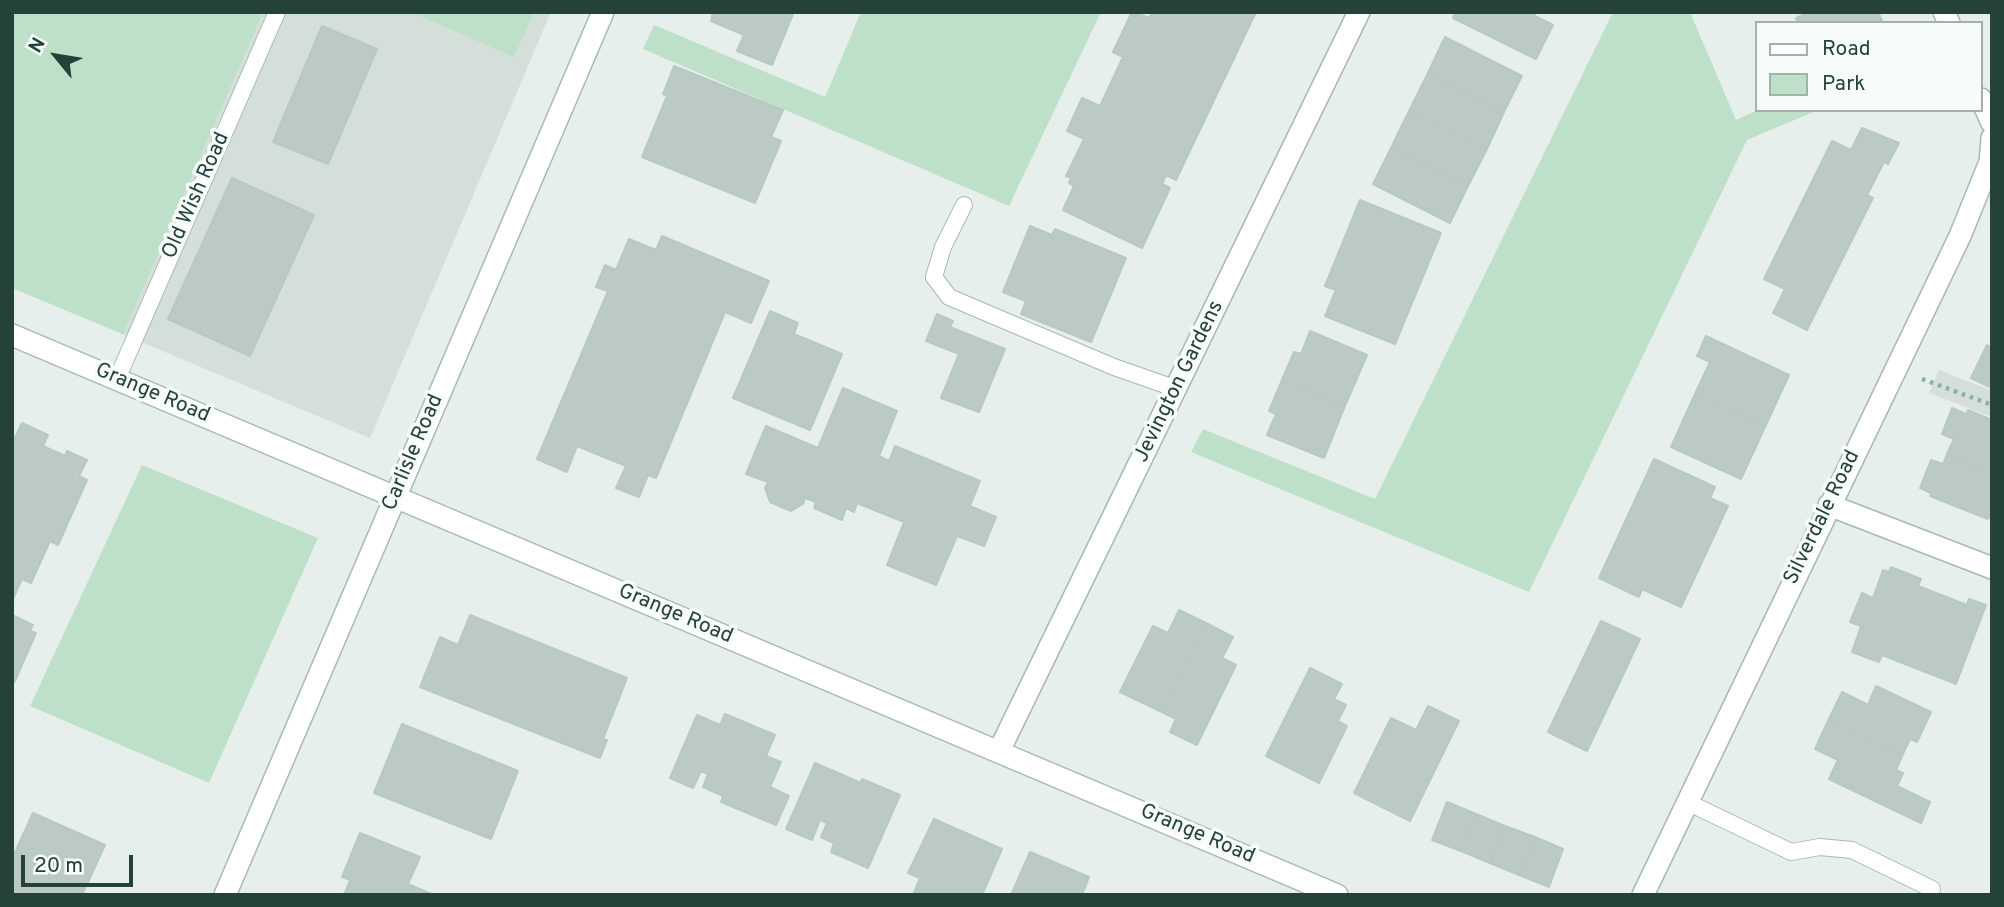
<!DOCTYPE html>
<style>
body{margin:0}
#map{position:relative;width:2004px;height:907px;overflow:hidden;background:#e6efeb;font-family:Overpass,sans-serif}
canvas{display:block}
.frame{position:absolute;inset:0;border:14px solid #24423a;pointer-events:none}
.legend{position:absolute;left:1755px;top:21px;width:228px;height:91px;box-sizing:border-box;background:#f7fbf9;border:2px solid #a3b1ad;margin:0;padding:9px 12px;list-style:none;font-size:21px;color:#24423a}
.legend li{display:flex;align-items:center;gap:14px;height:35px}
.legend b{width:35px;border:2px solid #a3b1ad}
.north{position:absolute;left:21px;top:21px;width:70px;height:70px;-webkit-text-stroke:5px #f7fbf9;paint-order:stroke;rotate:300deg;font-size:19px;font-weight:700;line-height:28px;text-align:center;color:#24423a}
.north::after{content:'';display:block;margin:auto;width:24px;height:32px;background:#24423a;clip-path:polygon(50% 0,100% 100%,50% 72%,0 100%)}
.scale{position:absolute;left:21px;top:855px;width:112px;height:32px;box-sizing:border-box;border:4px solid #24423a;border-top:0;padding-left:9px;font-size:21px;line-height:24px;white-space:nowrap;color:#24423a;-webkit-text-stroke:5px #f7fbf9;paint-order:stroke}
</style>
<div id="map">
<canvas width="2004" height="907"></canvas>
<div class="frame"></div>
<ul class="legend">
<li><b style="height:9px;background:#fff"></b>Road</li>
<li><b style="height:19px;background:#bfe0c8"></b>Park</li>
</ul>
<div class="north">N</div>
<div class="scale">20 m</div>
</div>
<script>
const g = document.querySelector('canvas').getContext('2d');
g.lineJoin = 'round';
function fillPath(path, color) {
  g.fillStyle = color;
  g.fill(path, 'evenodd');
}
function poly(rows) {
  const path = new Path2D();
  for (const r of rows) {
    path.moveTo(r[0], r[1]);
    for (let i = 2; i < r.length; i += 2) path.lineTo(r[i], r[i + 1]);
  }
  return path;
}
function trace(path, color, width, dash) {
  g.strokeStyle = color;
  g.lineWidth = width;
  g.lineCap = dash ? 'butt' : 'round';
  g.setLineDash(dash || []);
  g.stroke(path);
}
function write(font, color, halo, rows, align = 'center') {
  g.font = font + ' Overpass,sans-serif';
  g.lineWidth = 7;
  g.setLineDash([]);
  g.textBaseline = 'middle';
  g.strokeStyle = halo;
  g.fillStyle = color;
  for (const [text, x, y, turn = 0] of rows) {
    g.save();
    g.translate(x, y);
    g.rotate((+turn || 0) * Math.PI / 180);
    g.textAlign = isNaN(turn) ? turn : align;
    if (halo) g.strokeText(text, 0, 0);
    g.fillText(text, 0, 0);
    g.restore();
  }
}
fillPath(poly([
 [12,12,551,12,370,438,12,288],
 [1939,370,1992,391,1992,417,1929,393]
]), '#d4dfda');
fillPath(poly([
 [12,12,263,12,123,334,12,288],
 [411,12,534,12,514,57],
 [861,12,1101,12,1009,206,643,49,654,25,825,97],
 [1613,12,1690,12,1736,120,1758,110,1818,110,1747,140,1529,592,1191,452,1203,429,1375,499],
 [142,465,318,538,209,783,30,706]
]), '#bfe0c8');
const building = poly([
 [713,12,789,12,793,14,772,65,737,51,744,35,711,21,713,12],
 [1132,12,1150,18,1151,12,1256,12,1176,180,1166,175,1162,184,1170,188,1142,248,1063,210,1074,186,1069,183,1071,178,1066,176,1084,139,1067,131,1082,98,1100,106,1123,57,1113,52,1132,12],
 [1455,12,1535,12,1535,16,1553,25,1536,59,1453,18,1455,12],
 [1810,12,1878,12,1883,23,1798,23,1796,18,1810,12],
 [322,26,377,49,328,164,273,142,322,26],
 [1445,37,1522,76,1504,112,1427,75,1445,37],
 [674,66,783,110,771,137,781,141,755,203,642,157,667,96,663,94,674,66],
 [1427,75,1504,112,1487,149,1409,111,1427,75],
 [1409,111,1487,149,1468,186,1391,148,1409,111],
 [1862,128,1899,143,1888,164,1884,162,1867,195,1873,198,1807,330,1773,313,1785,289,1764,279,1832,141,1851,150,1862,128],
 [1391,148,1468,186,1450,223,1373,184,1391,148],
 [232,178,314,215,250,356,168,319,232,178],
 [1360,200,1441,233,1395,344,1325,316,1336,290,1325,286,1360,200],
 [1030,226,1052,235,1055,229,1126,258,1091,342,1021,314,1026,301,1003,292,1030,226],
 [662,236,769,281,751,323,725,312,656,478,648,475,639,497,616,488,626,466,577,446,567,472,537,459,608,291,596,287,605,265,616,270,629,239,656,250,662,236],
 [770,311,798,323,794,334,842,354,810,430,733,398,770,311],
 [937,314,953,321,950,327,1005,349,979,412,941,398,959,354,926,341,937,314],
 [1310,331,1367,355,1345,406,1282,380,1294,352,1301,354,1310,331],
 [1706,336,1789,375,1765,427,1695,394,1710,362,1697,356,1706,336],
 [1987,345,1992,348,1992,388,1971,378,1987,345],
 [1282,380,1345,406,1324,458,1267,435,1276,414,1269,411,1282,380],
 [843,388,897,411,879,456,889,461,895,446,980,481,970,506,996,517,984,546,957,536,936,585,887,565,904,522,857,503,854,512,846,508,842,520,814,508,816,502,805,498,803,504,791,511,770,502,765,488,768,482,746,474,766,426,818,448,843,388],
 [1695,394,1765,427,1741,479,1671,447,1695,394],
 [1952,408,1966,414,1968,410,1992,420,1992,473,1947,454,1954,439,1942,434,1952,408],
 [22,423,48,435,43,446,65,456,67,451,87,460,79,476,87,480,58,545,50,541,31,583,22,579,12,601,12,444,22,423],
 [1947,454,1992,473,1992,510,1988,519,1930,496,1931,493,1920,488,1931,460,1943,464,1947,454],
 [1654,459,1715,487,1710,498,1728,506,1681,607,1642,589,1639,597,1599,578,1654,459],
 [1891,567,1921,579,1918,586,1967,605,1969,599,1986,605,1956,684,1882,655,1879,662,1852,652,1861,626,1850,622,1862,593,1873,598,1883,570,1889,572,1891,567],
 [1179,610,1206,623,1162,712,1120,692,1153,626,1168,633,1179,610],
 [12,615,33,625,30,631,36,633,14,683,12,615],
 [470,615,627,678,603,739,607,740,600,758,420,687,440,637,458,645,470,615],
 [1601,621,1640,639,1587,751,1548,732,1601,621],
 [1206,623,1233,637,1222,658,1236,665,1197,745,1170,732,1176,719,1162,712,1206,623],
 [1310,668,1342,684,1334,699,1346,705,1338,721,1347,726,1319,783,1266,756,1310,668],
 [1876,686,1931,712,1917,742,1910,739,1902,756,1828,721,1842,692,1868,705,1876,686],
 [1428,706,1459,721,1410,821,1354,793,1391,718,1416,730,1428,706],
 [725,714,775,735,766,756,781,762,770,787,789,796,776,825,721,802,723,796,703,787,708,774,701,771,693,788,670,778,697,715,720,725,725,714],
 [1828,721,1902,756,1896,770,1903,773,1897,786,1930,802,1921,823,1829,779,1838,760,1815,749,1828,721],
 [402,724,518,771,491,839,374,793,402,724],
 [815,763,861,783,862,779,900,795,868,868,831,852,834,843,821,837,827,823,820,820,812,840,786,829,815,763],
 [1447,802,1476,814,1461,851,1432,840,1447,802],
 [33,813,105,845,82,895,12,894,12,859,33,813],
 [1476,814,1505,826,1490,863,1461,851,1476,814],
 [934,819,1002,849,982,895,913,895,920,878,908,873,934,819],
 [1505,826,1535,837,1519,875,1490,863,1505,826],
 [360,833,420,857,408,884,434,895,344,895,350,880,342,877,360,833],
 [1535,837,1563,849,1549,887,1519,875,1535,837],
 [1030,852,1089,877,1082,895,1011,895,1030,852]
]);
fillPath(building, '#bbcac4');
trace(building, '#b8c9c2', 2);
const service = poly([
 [964,205,943,247,934,277,949,297,1114,367,1177,389],
 [117,379,277,12],
 [1687,802,1791,852,1820,847,1852,850,1932,889]
]);
const minor = poly([
 [1944,12,1949,23],
 [1981,99,1992,123],
 [12,335,1337,895],
 [1829,505,1992,568],
 [999,751,1359,12],
 [1643,895,1960,236,1990,162,1992,138]
]);
const tertiary = poly([
 [225,895,603,12]
]);
trace(service, '#a8b8b2', 18);
trace(minor, '#a8b8b2', 24);
trace(tertiary, '#a8b8b2', 24);
trace(poly([
 [1922,379,1992,405]
]), '#86b3a5', 4.5, [3.5, 5]);
trace(service, '#fff', 16);
trace(minor, '#fff', 21);
trace(tertiary, '#fff', 21);
write('21px', '#24423a', '#f7fbf9', [
 ["Old Wish Road",197,196,-66],
 ["Jevington Gardens",1180,382,-64],
 ["Grange Road",152,394,23],
 ["Carlisle Road",414,453,-67],
 ["Silverdale Road",1823,518,-64],
 ["Grange Road",675,615,23],
 ["Grange Road",1197,835,23]
]);
</script>
